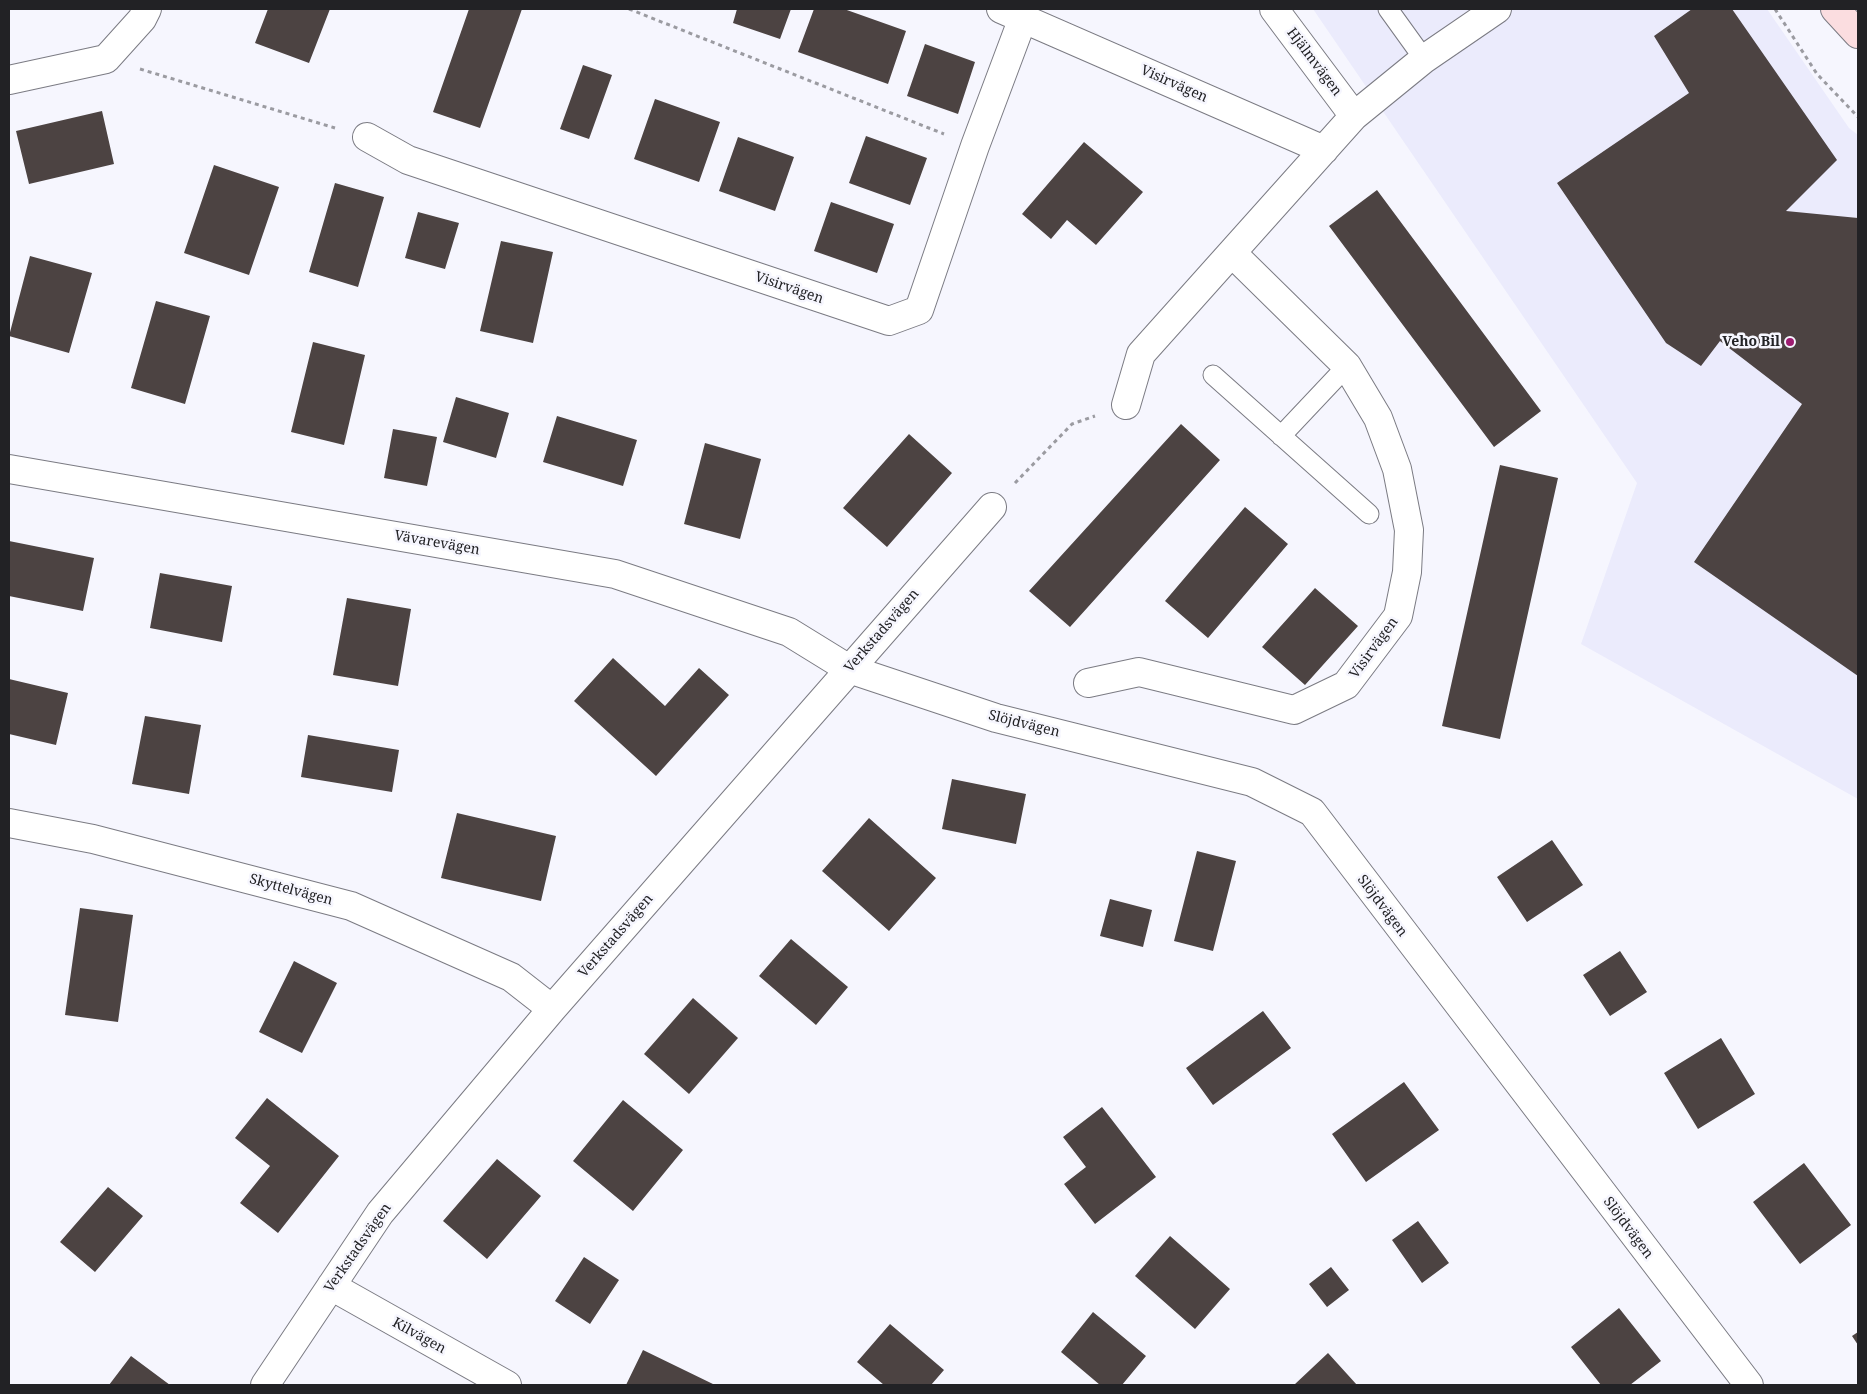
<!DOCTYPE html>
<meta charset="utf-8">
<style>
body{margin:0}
#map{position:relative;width:1867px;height:1394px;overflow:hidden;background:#f6f6fe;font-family:"Noto Serif",serif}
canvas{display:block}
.frame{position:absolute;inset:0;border:10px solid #222225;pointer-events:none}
</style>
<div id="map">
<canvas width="1867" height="1394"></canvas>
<div class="frame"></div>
</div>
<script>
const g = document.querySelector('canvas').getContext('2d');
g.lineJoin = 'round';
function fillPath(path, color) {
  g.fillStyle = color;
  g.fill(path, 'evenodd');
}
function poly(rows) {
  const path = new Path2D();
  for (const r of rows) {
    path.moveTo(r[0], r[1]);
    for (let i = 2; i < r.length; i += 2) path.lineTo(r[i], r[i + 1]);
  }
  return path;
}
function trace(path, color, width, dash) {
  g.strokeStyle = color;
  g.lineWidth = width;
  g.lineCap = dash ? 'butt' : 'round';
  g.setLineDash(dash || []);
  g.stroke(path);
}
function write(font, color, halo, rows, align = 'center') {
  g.font = font + ' "Noto Serif",serif';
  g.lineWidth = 5;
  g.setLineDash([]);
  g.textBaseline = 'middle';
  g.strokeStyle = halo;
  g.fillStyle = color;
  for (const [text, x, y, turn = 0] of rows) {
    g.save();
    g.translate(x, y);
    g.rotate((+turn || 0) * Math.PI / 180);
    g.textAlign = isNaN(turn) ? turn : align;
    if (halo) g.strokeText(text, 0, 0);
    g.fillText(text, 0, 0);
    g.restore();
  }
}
fillPath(poly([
 [1313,9,1767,9,1849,128,1858,135,1858,799,1581,644,1637,483]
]), '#ebebfc');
fillPath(poly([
 [268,9,330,9,309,63,255,43],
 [469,9,522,9,480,128,433,112],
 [737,9,791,9,780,39,733,23],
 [814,9,844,9,906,31,888,84,798,52],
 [1692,9,1732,9,1837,160,1786,211,1858,218,1858,676,1694,562,1802,404,1720,341,1701,366,1666,343,1557,183,1689,93,1654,36],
 [925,44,975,62,958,114,907,96],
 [583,65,612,75,589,139,560,129],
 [655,99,720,122,699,182,634,159],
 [102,111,114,164,29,184,16,131],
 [866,136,927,158,910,205,849,183],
 [738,137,794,157,775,211,719,191],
 [1084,142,1143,192,1096,245,1067,220,1051,239,1022,214],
 [214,165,279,187,249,275,184,253],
 [335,183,384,197,358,287,309,272],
 [1377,190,1541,411,1494,447,1329,226],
 [831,202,894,224,877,273,814,251],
 [418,212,459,223,445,269,405,258],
 [501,241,553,252,533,343,480,331],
 [30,256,92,273,69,353,9,336],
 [156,301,210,316,185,404,131,388],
 [313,342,365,355,344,445,291,432],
 [456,397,509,413,496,458,443,442],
 [557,416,637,440,623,486,543,462],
 [1181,424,1220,460,1070,627,1029,591],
 [393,429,437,437,427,486,384,478],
 [909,434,952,473,887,547,843,508],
 [705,443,761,459,740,539,684,524],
 [1500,465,1558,478,1500,739,1442,726],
 [1245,507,1288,544,1208,638,1165,601],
 [9,541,94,558,83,611,9,596],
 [160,573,232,586,222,642,150,628],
 [1315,588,1358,626,1305,685,1262,647],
 [347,598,411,609,398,686,333,675],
 [613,658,665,706,699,668,729,695,656,776,574,701],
 [9,679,68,693,56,745,9,734],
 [145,716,201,725,189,794,132,784],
 [308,735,399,750,392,792,301,777],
 [952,779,1026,794,1016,844,942,829],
 [457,813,556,836,541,901,441,878],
 [869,818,936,878,889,931,822,871],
 [1552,840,1583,885,1527,922,1497,877],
 [1197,851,1236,861,1213,951,1174,941],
 [1110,899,1152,910,1143,947,1100,936],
 [80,908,133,915,118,1022,65,1015],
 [791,939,848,987,816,1025,759,976],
 [1620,951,1647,992,1610,1016,1583,975],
 [294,961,337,983,302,1053,259,1032],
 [693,998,738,1038,689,1094,644,1054],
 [1263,1011,1291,1048,1213,1105,1186,1068],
 [1721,1038,1755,1094,1698,1129,1664,1073],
 [1404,1082,1439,1130,1366,1182,1332,1134],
 [267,1098,339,1156,278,1233,240,1203,270,1166,235,1138],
 [623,1100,683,1150,633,1211,573,1161],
 [1102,1107,1156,1177,1095,1224,1064,1184,1086,1167,1063,1137],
 [497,1159,541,1196,487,1259,443,1221],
 [1804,1163,1851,1225,1800,1264,1753,1202],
 [108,1187,143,1216,95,1272,60,1242],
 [1418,1221,1449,1263,1422,1283,1392,1240],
 [1170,1236,1230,1289,1195,1329,1135,1276],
 [584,1257,619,1280,590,1324,555,1301],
 [1331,1267,1349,1290,1327,1307,1309,1284],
 [1619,1308,1661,1361,1630,1385,1601,1385,1571,1347],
 [1093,1312,1146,1356,1122,1385,1100,1385,1061,1352],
 [890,1324,944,1370,931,1385,884,1385,857,1362],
 [1858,1332,1858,1345,1852,1336],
 [643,1350,715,1385,626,1385],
 [1328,1353,1357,1385,1294,1385],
 [131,1356,170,1385,109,1385]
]), '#4c4342');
const lane = poly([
 [1388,9,1424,59],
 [1213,375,1369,514],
 [1281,436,1347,366]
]);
const street = poly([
 [1001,9,1324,150],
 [1274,9,1354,116],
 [9,80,106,59,142,19,147,9],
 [367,137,408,160,889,321,919,310,975,146,1023,18],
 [1126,405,1141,354,1354,116,1424,59,1497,9],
 [9,469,615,574,789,632,849,669,996,718,1252,782,1312,812,1749,1385],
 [1088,683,1139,672,1294,710,1346,685,1398,616,1407,572,1409,530,1397,469,1378,418,1347,366,1232,253],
 [9,823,93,839,351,906,511,977,552,1009],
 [331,1286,507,1385],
 [265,1385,380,1213,552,1009,992,507]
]);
const secondary = poly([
 [1835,9,1858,34]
]);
trace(lane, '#7b7b83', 21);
trace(street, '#7b7b83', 30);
trace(secondary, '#7b7b83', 30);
trace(poly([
 [629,9,944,134],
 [1775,9,1817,74,1858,117],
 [140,69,335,128],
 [1015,483,1072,424,1095,416]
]), '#9b9ba1', 3, [4, 4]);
trace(lane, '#fff', 19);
trace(street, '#fff', 28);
trace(secondary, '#fbdde0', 28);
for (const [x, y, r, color] of [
 [1790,342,5,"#9d1c70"]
]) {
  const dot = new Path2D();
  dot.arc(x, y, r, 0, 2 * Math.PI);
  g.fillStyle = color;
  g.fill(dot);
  trace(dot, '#f6f6fe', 2);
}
write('14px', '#222225', '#f6f6fe', [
 ["Hjälmvägen",1314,62,53],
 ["Visirvägen",1174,84,24],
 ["Visirvägen",789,288,19],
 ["Vävarevägen",437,543,10],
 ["Verkstadsvägen",882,631,-49],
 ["Visirvägen",1374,648,-54],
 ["Slöjdvägen",1024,724,14],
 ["Skyttelvägen",291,890,15],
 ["Slöjdvägen",1382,906,53],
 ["Verkstadsvägen",616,936,-49],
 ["Slöjdvägen",1628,1228,53],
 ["Verkstadsvägen",358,1248,-55],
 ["Kilvägen",419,1336,29]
]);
write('bold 14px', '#222225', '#f6f6fe', [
 ["Veho Bil",1780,342]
], 'right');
</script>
